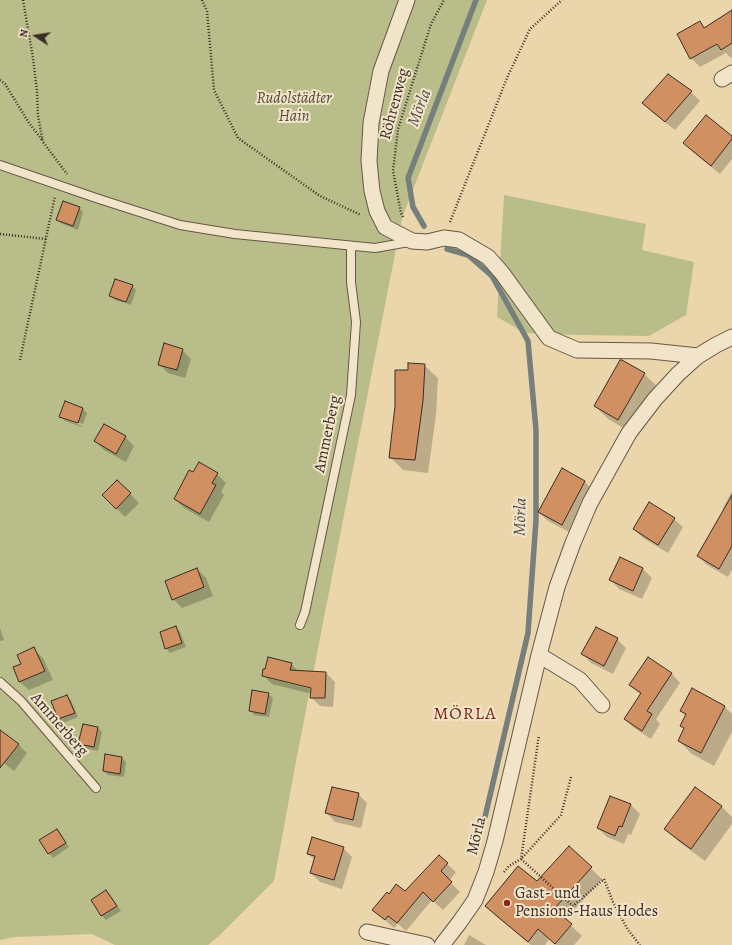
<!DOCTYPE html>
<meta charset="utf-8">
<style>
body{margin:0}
#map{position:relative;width:732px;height:945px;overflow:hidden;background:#ebd6ac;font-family:Alegreya,serif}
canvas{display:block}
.north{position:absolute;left:16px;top:16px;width:40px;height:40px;-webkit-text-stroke:3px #f2e4c9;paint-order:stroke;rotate:282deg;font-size:11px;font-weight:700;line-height:16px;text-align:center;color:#3b2c26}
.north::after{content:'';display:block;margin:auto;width:14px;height:18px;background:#3b2c26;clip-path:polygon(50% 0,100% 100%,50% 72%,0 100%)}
</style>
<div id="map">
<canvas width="732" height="945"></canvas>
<div class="north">N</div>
</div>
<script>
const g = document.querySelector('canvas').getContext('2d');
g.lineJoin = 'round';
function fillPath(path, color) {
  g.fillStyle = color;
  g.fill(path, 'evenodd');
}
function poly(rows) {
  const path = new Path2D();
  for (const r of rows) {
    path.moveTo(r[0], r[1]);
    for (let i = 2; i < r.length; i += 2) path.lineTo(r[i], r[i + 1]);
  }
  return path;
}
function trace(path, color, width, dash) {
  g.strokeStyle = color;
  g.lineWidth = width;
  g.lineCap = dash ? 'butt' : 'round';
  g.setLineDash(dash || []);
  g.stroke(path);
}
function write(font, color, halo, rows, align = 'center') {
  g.font = font + ' Alegreya,serif';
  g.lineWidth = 4;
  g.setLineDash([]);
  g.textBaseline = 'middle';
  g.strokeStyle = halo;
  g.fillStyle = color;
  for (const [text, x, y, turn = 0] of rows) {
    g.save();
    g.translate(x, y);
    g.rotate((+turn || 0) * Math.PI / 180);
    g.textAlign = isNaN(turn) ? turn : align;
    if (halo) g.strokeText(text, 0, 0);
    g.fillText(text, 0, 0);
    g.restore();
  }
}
fillPath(poly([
 [0,0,487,0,402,218,297,756,274,881,219,936,208,945,115,945,92,934,15,937,0,940],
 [504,195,646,224,642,250,694,262,686,315,649,336,579,335,525,333,497,317]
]), '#b8bd89');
fillPath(poly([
 [732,12,732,57,731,58,726,53,700,67,691,58,700,22,705,28],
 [691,92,700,101,675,130,652,112,643,103],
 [732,137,732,159,720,174,693,152,684,143],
 [79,208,83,212,78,230,62,224,57,220],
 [132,286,136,290,131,305,115,300,110,295],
 [182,350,191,359,185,378,168,373,159,364],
 [424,365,438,378,436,415,428,473,403,470,390,457,408,371],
 [644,374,658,387,632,433,608,419,595,406],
 [66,403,83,409,87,413,82,427,65,421,61,416],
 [64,417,83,424,82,426,64,419],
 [104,425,125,437,134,446,126,462,104,450,95,441],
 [562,470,585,482,594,491,571,533,548,521,539,512],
 [194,474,217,474,226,483,221,492,224,495,209,522,184,508,175,499],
 [117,481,139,503,125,517,103,495],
 [732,491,732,570,728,577,707,565,698,556,725,510,723,508],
 [674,519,683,527,668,553,643,538,634,529],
 [197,569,206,578,213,596,182,608,173,599],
 [643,569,652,578,642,599,619,589,611,580],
 [176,627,180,632,186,647,170,653,166,648],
 [0,628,4,640,0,641],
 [617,639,626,648,613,674,591,663,583,654],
 [34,649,43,658,53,680,29,690,20,682],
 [648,658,672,674,680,683,656,719,660,724,651,739,634,728,625,719,641,695,630,685],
 [291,664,299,672,326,673,335,682,333,707,320,706,311,697,312,694,272,684,263,675],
 [268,677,316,688,315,690,268,678],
 [692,690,725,707,732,714,732,732,714,766,692,754,679,741,685,729,681,726,686,716,681,711],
 [268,694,273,698,269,717,254,715,250,710],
 [67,696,71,700,78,717,63,723,59,719,52,702],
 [98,728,102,732,98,751,84,748,80,744],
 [0,731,18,744,27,753,14,771,0,760],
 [122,758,126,762,124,777,108,775,104,771],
 [696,788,722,807,732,817,732,824,705,861,679,842,665,829],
 [358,794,367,803,361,828,335,822,327,813],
 [610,797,631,805,640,814,631,835,628,834,624,844,607,837,598,828],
 [57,830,61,834,69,847,53,858,49,853],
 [343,848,352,857,342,889,320,882,311,873,315,860,308,854],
 [569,848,602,879,565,920,582,936,574,945,556,945,549,939,545,945,531,945,497,917,486,906,537,883],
 [447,864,456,872,449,881,460,892,443,910,432,900,406,931,398,924,394,928,374,910,389,895,405,893],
 [106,891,110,895,121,911,106,920,102,916,92,900],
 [469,935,486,945,464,945]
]), '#0003');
trace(poly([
 [424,226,413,207,408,178,476,0],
 [447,249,468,255,492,276,528,341,536,430,536,520,528,633,485,817]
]), '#767f7c', 5.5);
const building = poly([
 [732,10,732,43,721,50,717,44,690,59,677,34,700,21,704,28,732,10],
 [668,74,692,91,665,122,642,103,668,74],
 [706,115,732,136,732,139,711,166,683,143,706,115],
 [63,201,80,207,73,226,56,220,63,201],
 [115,279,133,285,126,302,109,296,115,279],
 [164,343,183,349,177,370,158,365,164,343],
 [620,360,622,360,645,373,618,420,594,406,620,360],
 [408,363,425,364,423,401,415,460,389,458,395,406,395,370,408,370,408,363],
 [65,401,83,408,78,423,59,417,65,401],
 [104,424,126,436,116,454,94,441,104,424],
 [199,462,218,473,212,483,216,485,200,514,174,499,189,470,193,472,199,462],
 [562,468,585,481,562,525,538,512,562,468],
 [117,480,131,493,116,509,102,495,117,480],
 [732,495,732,546,719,569,697,556,732,495],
 [649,502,675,518,658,545,633,529,649,502],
 [620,557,643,568,633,591,609,580,620,557],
 [197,568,204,587,172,600,165,581,197,568],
 [176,626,182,643,165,649,160,632,176,626],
 [596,627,618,638,604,666,581,654,596,627],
 [34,647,45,671,19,682,13,667,21,664,17,655,34,647],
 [268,657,292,663,290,670,326,672,325,698,310,698,311,688,262,676,263,669,265,669,268,657],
 [648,657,672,673,647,711,652,714,642,731,624,719,641,693,629,685,648,657],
 [692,688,725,706,701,753,678,741,684,728,680,726,686,714,680,711,692,688],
 [252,690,269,693,265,714,249,711,252,690],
 [67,695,75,713,58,719,51,701,67,695],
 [83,724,98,727,94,747,78,744,83,724],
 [0,730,19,744,0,768,0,730],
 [105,754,122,757,120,774,103,771,105,754],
 [332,787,359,793,353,820,325,813,332,787],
 [695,787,722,806,691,849,664,829,695,787],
 [610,796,631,804,622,827,619,826,615,836,597,828,610,796],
 [57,829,66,843,48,854,39,840,57,829],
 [312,837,344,847,334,880,310,873,315,856,307,854,312,837],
 [569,846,592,867,554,909,572,924,555,944,538,929,528,942,485,906,518,866,537,881,569,846],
 [439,855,448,863,441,871,452,882,433,902,423,892,397,923,388,916,385,920,372,910,387,892,389,894,396,884,405,891,439,855],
 [106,890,117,906,101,916,91,900,106,890]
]);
fillPath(building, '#d09061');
trace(building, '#3b2c26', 1);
const lane = poly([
 [0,165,99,199,180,225,235,234,375,248,409,242],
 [300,625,305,612,351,395,356,322,351,282,351,246],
 [0,682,21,701,96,788]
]);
const street = poly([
 [407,0,381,71,371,123,369,161,372,191,377,211,385,227,412,241,427,242,444,238,459,240,488,257,502,273,549,338,577,350,651,351,698,356],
 [722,79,732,73],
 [539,655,580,680,602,705],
 [367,932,427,945],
 [442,945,459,923,475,900,486,872,495,841,539,655,557,587,573,543,590,503,629,433,655,399,678,374,698,356,716,345,732,337]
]);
trace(lane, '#675648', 10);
trace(street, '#675648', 17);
trace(poly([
 [23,0,33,58,37,91,38,116,43,142,67,174],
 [202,0,207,11,214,90,238,138,320,196,361,215],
 [0,80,5,84,29,123,43,141],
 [403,217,401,213,393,171,398,129,431,24,444,0],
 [450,222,507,78,530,29,562,0],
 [0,234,46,239],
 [20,360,55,196],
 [571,777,561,815,521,859,573,906,604,879,613,902,628,930,640,945],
 [504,872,509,866,521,859,539,735]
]), '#3b2c26', 2.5, [1, 2]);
trace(lane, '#f2e4c9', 8);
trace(street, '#f2e4c9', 15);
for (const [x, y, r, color] of [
 [507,903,4,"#8f2418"]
]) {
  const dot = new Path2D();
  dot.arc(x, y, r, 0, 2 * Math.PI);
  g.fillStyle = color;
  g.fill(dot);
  trace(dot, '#f2e4c9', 1.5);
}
write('italic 16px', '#54493a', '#f2e4c9', [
 ["Rudolstädter",294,99],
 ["Hain",294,117]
]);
write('16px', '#3b2c26', '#f2e4c9', [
 ["Röhrenweg",395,104,-75],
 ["Ammerberg",328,434,-78],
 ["Ammerberg",59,725,49],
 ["Mörla",477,836,-76]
]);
write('16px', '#3b2c26', '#f2e4c9', [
 ["Gast- und",515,894],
 ["Pensions-Haus Hodes",515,912]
], 'left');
write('italic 17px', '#544e4a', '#f2e4c9', [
 ["Mörla",420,108,-69],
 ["Mörla",521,517,-88]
]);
g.letterSpacing = '1px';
write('18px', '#7a1f14', '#f2e4c9', [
 ["MÖRLA",465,715]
]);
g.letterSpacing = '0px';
</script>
